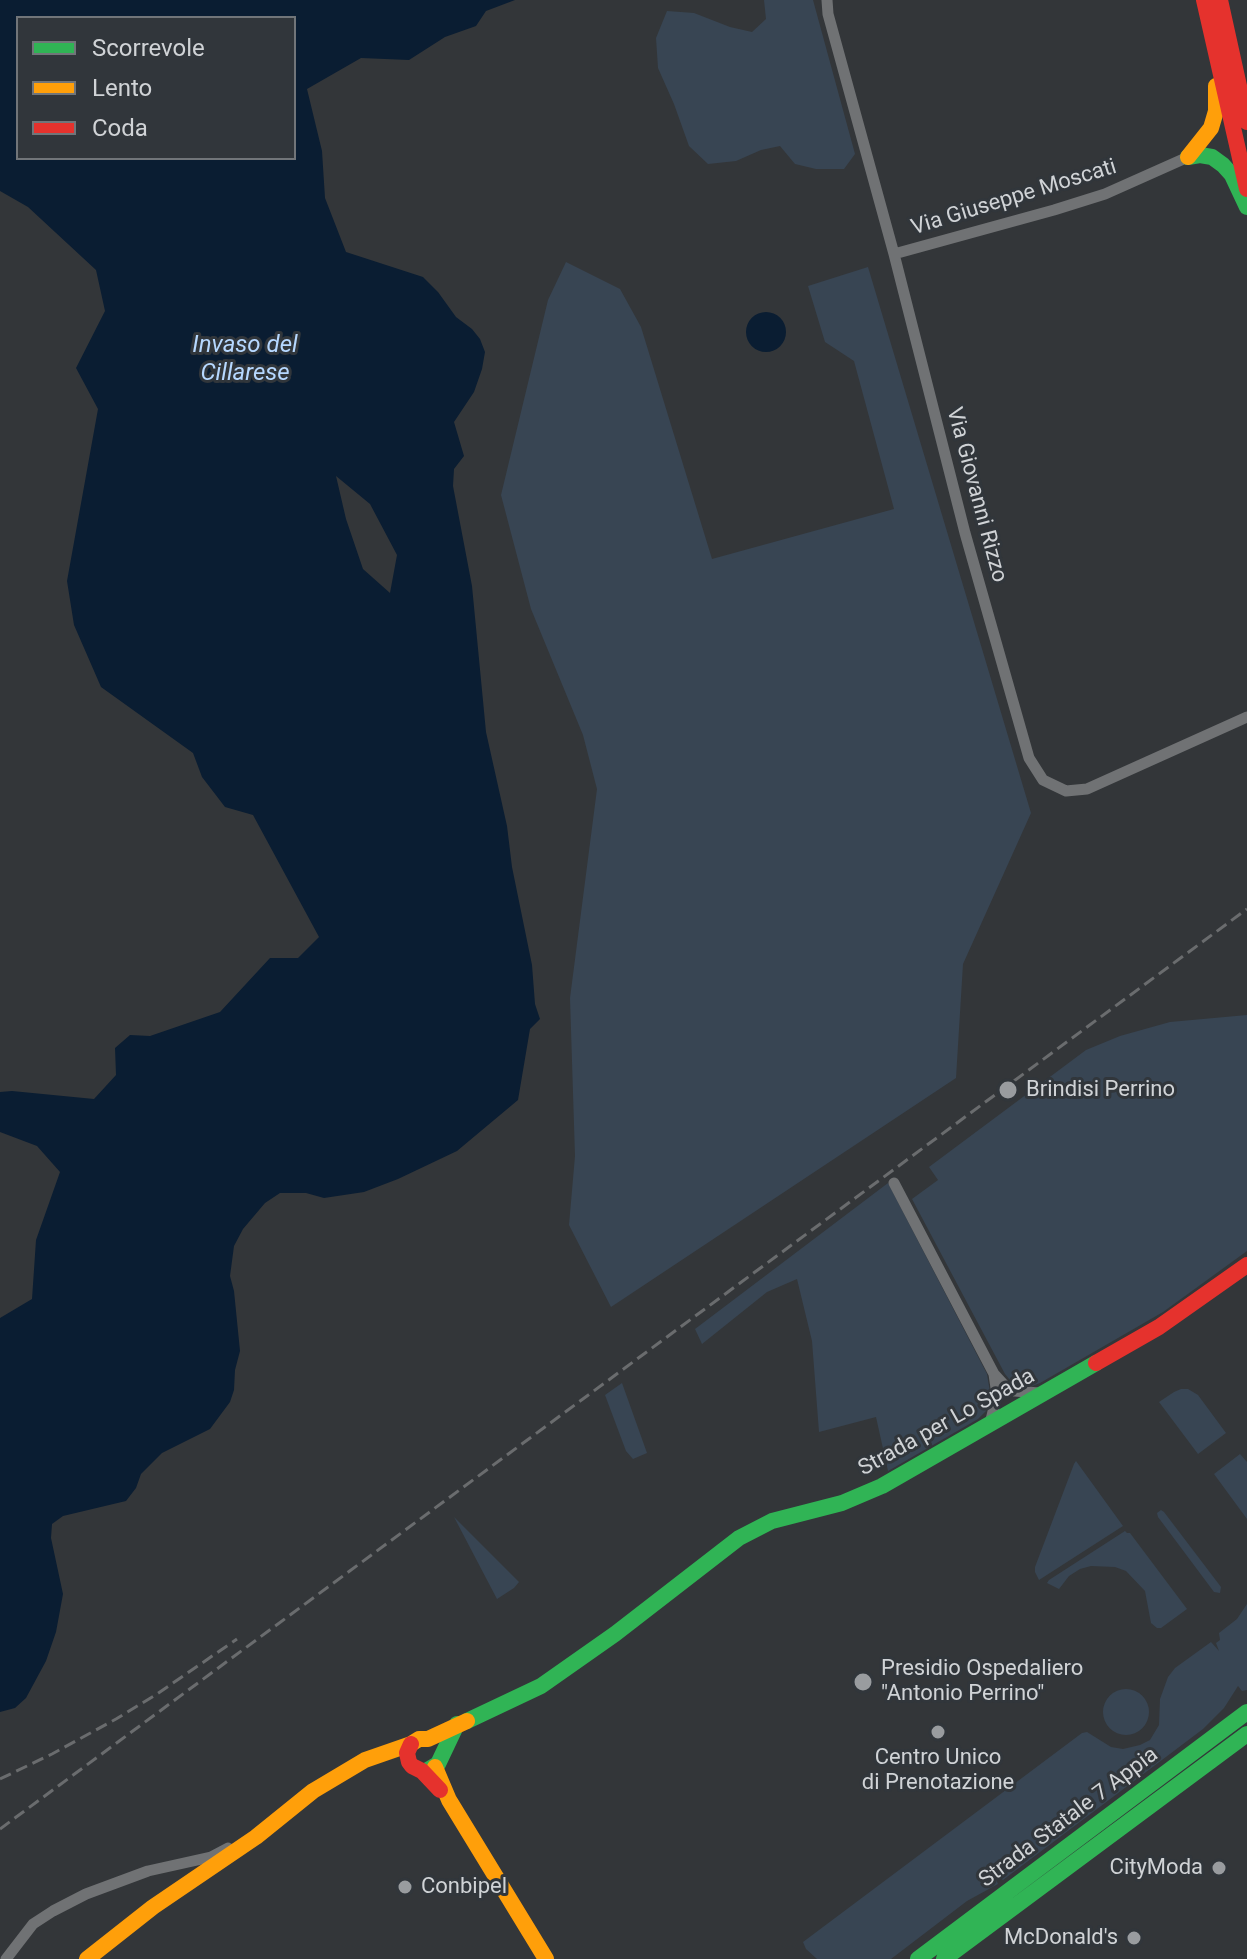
<!DOCTYPE html>
<style>
body{margin:0}
#map{position:relative;width:1247px;height:1959px;overflow:hidden;background:#333639;font-family:Roboto,sans-serif}
canvas{display:block}
.legend{position:absolute;left:16px;top:16px;width:280px;height:144px;box-sizing:border-box;background:#31363b;border:2px solid #717579;margin:0;padding:10px 14px;list-style:none;font-size:24px;color:#d0d3d6}
.legend li{display:flex;align-items:center;gap:16px;height:40px}
.legend b{width:40px;border:2px solid #717579}
</style>
<div id="map">
<canvas width="1247" height="1959"></canvas>
<ul class="legend">
<li><b style="height:10px;background:#30b455"></b>Scorrevole</li>
<li><b style="height:10px;background:#ff9f0a"></b>Lento</li>
<li><b style="height:10px;background:#e5322d"></b>Coda</li>
</ul>
</div>
<script>
const g = document.querySelector('canvas').getContext('2d');
g.lineJoin = 'round';
function fillPath(path, color) {
  g.fillStyle = color;
  g.fill(path, 'evenodd');
}
function poly(rows) {
  const path = new Path2D();
  for (const r of rows) {
    if (r.length === 3) {
      path.moveTo(r[0] + r[2], r[1]);
      path.arc(r[0], r[1], r[2], 0, 2 * Math.PI);
      continue;
    }
    path.moveTo(r[0], r[1]);
    for (let i = 2; i < r.length; i += 2) path.lineTo(r[i], r[i + 1]);
  }
  return path;
}
function trace(path, color, width, dash) {
  g.strokeStyle = color;
  g.lineWidth = width;
  g.lineCap = dash ? 'butt' : 'round';
  g.setLineDash(dash || []);
  g.stroke(path);
}
function write(font, color, halo, rows, align = 'center') {
  g.font = font + ' Roboto,sans-serif';
  g.lineWidth = 6;
  g.setLineDash([]);
  g.textBaseline = 'middle';
  g.strokeStyle = halo;
  g.fillStyle = color;
  for (const [text, x, y, turn = 0] of rows) {
    g.save();
    g.translate(x, y);
    g.rotate((+turn || 0) * Math.PI / 180);
    g.textAlign = isNaN(turn) ? turn : align;
    if (halo) g.strokeText(text, 0, 0);
    g.fillText(text, 0, 0);
    g.restore();
  }
}
fillPath(poly([
 [764,0,813,0,855,154,844,169,816,169,795,164,780,146,761,150,736,161,708,164,689,146,674,104,658,68,656,38,667,11,694,13,730,27,752,32,766,19],
 [566,262,620,289,641,327,712,559,894,509,854,361,825,342,808,286,868,267,1031,813,963,964,956,1078,611,1307,569,1225,575,1156,570,998,597,789,583,735,531,609,501,495,548,300],
 [1247,1015,1247,1251,1163,1312,1040,1383,1027,1388,1014,1385,1005,1374,912,1199,938,1180,929,1167,1086,1050,1120,1036,1170,1022],
 [888,1183,987,1374,990,1392,986,1411,978,1419,888,1471,876,1417,819,1432,812,1341,797,1279,767,1292,702,1344,695,1329],
 [622,1383,647,1453,633,1459,626,1451,605,1395],
 [1181,1389,1188,1389,1198,1395,1226,1433,1198,1454,1159,1402,1174,1392],
 [1240,1454,1247,1462,1247,1519,1214,1474],
 [1076,1461,1123,1526,1039,1580,1035,1572,1035,1567,1074,1464],
 [1161,1510,1164,1512,1221,1587,1220,1593,1214,1592,1158,1517,1157,1513],
 [454,1517,519,1582,514,1588,497,1599],
 [1125,1531,1127,1533,1130,1533,1187,1609,1161,1628,1157,1628,1151,1623,1145,1591,1126,1571,1115,1567,1091,1566,1080,1569,1069,1576,1059,1589,1047,1583,1049,1580],
 [1247,1604,1247,1690,1242,1691,1238,1686,1224,1708,1203,1729,1003,1880,999,1878,996,1879,998,1884,967,1901,891,1959,817,1959,806,1949,803,1942,1082,1733,1087,1732,1111,1747,1123,1749,1140,1745,1150,1740,1159,1725,1160,1699,1168,1677,1175,1668,1211,1642,1219,1651,1216,1643,1220,1640,1219,1633,1237,1619],
 [1126,1712,23]
]), '#384553');
fillPath(poly([
 [0,0,515,0,486,11,476,26,445,37,409,60,361,58,307,89,322,151,325,198,346,252,423,277,438,292,456,317,472,329,480,339,485,352,482,369,474,392,454,422,464,456,454,469,453,486,472,586,486,732,507,826,512,867,532,965,535,1004,540,1019,530,1029,518,1100,457,1151,398,1179,364,1192,324,1198,306,1193,280,1193,265,1203,243,1229,234,1246,230,1276,234,1291,240,1351,235,1370,234,1390,230,1402,210,1429,162,1453,141,1474,136,1488,126,1501,63,1516,52,1524,51,1538,63,1594,56,1632,46,1661,26,1698,15,1708,0,1712,0,1318,32,1299,36,1240,60,1172,37,1146,0,1132,0,1092,12,1091,94,1099,116,1075,115,1048,130,1035,150,1036,220,1012,270,958,298,958,319,937,253,815,225,807,202,777,193,753,101,687,74,625,67,581,98,409,76,368,105,311,96,270,28,207,0,191],
 [18,18,294,18,294,158,18,158],
 [336,476,370,504,397,555,390,593,363,569,346,519],
 [766,332,20]
]), '#0a1d32');
trace(poly([
 [827,0,828,14,894,254,965,533,1029,758,1043,780,1066,791,1087,789,1247,717],
 [894,254,1054,210,1105,194,1188,157],
 [894,1183,994,1374,1005,1386,1015,1391,1039,1393],
 [990,1424,997,1395,994,1374],
 [6,1959,33,1924,53,1911,86,1894,148,1871,211,1857,228,1848]
]), '#707274', 11);
trace(poly([
 [1188,157,1200,155,1212,157,1223,165,1232,175,1247,207],
 [467,1721,541,1686,615,1634,739,1538,772,1521,842,1503,882,1486,1096,1363],
 [426,1771,438,1764,457,1724],
 [918,1959,1247,1712],
 [944,1959,1247,1734]
]), '#30b455', 16);
trace(poly([
 [1188,157,1211,128,1216,111,1216,86],
 [435,1767,449,1800,546,1959],
 [87,1959,153,1907,256,1837,313,1791,365,1760,411,1744,419,1739,428,1739,467,1721]
]), '#ff9f0a', 16);
trace(poly([
 [1204,0,1247,189],
 [1220,0,1247,122],
 [1096,1363,1159,1327,1247,1265],
 [411,1744,407,1753,409,1762,412,1766,422,1771,440,1790]
]), '#e5322d', 16);
trace(poly([
 [0,1779,52,1754,116,1719,157,1694,237,1639],
 [0,1829,1247,909]
]), '#6a6c6e', 3, [12, 6]);
for (const [x, y, r, color] of [
 [1008,1090,10,"#999c9f"],
 [863,1682,10,"#999c9f"],
 [938,1732,8,"#999c9f"],
 [1219,1868,8,"#999c9f"],
 [405,1887,8,"#999c9f"],
 [1134,1938,8,"#999c9f"]
]) {
  const dot = new Path2D();
  dot.arc(x, y, r, 0, 2 * Math.PI);
  g.fillStyle = color;
  g.fill(dot);
  trace(dot, '#31363b', 3);
}
write('22px', '#d0d3d6', '#31363b', [
 ["Via Giuseppe Moscati",1014,198,-17],
 ["Via Giovanni Rizzo",976,495,75],
 ["Strada per Lo Spada",947,1423,-29],
 ["Strada Statale 7 Appia",1069,1818,-37]
]);
write('22px', '#d0d3d6', '#31363b', [
 ["Brindisi Perrino",1026,1090],
 ["Presidio Ospedaliero",881,1669],
 ["\"Antonio Perrino\"",881,1694],
 ["Centro Unico",938,1758,"center"],
 ["di Prenotazione",938,1783,"center"],
 ["CityModa",1203,1868,"right"],
 ["Conbipel",421,1887],
 ["McDonald's",1118,1938,"right"]
], 'left');
write('italic 24px', '#b6d8ff', '#31363b', [
 ["Invaso del",245,346],
 ["Cillarese",245,374]
]);
</script>
